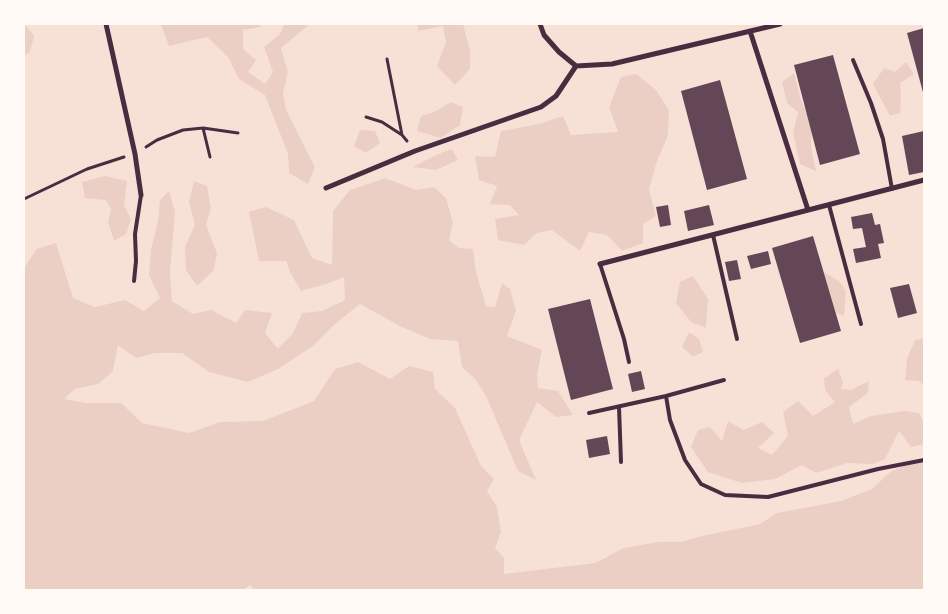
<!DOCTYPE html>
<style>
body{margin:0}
#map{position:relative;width:948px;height:614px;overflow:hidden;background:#f7e1d7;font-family:Lato,sans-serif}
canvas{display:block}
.frame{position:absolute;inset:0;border:25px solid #fffaf5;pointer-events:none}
</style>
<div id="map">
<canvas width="948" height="614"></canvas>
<div class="frame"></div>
</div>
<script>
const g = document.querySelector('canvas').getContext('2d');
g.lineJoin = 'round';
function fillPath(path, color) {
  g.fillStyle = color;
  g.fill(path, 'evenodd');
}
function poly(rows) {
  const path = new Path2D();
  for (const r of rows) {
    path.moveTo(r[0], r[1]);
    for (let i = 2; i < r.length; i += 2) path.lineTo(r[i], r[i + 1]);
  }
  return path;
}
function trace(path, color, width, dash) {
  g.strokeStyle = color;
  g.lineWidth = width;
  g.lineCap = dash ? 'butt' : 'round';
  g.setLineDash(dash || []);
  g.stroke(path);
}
fillPath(poly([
 [24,24,34,36,30,52,24,56],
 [162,24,262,24,260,27,243,30,243,49,256,60,248,72,265,84,273,72,264,47,280,34,284,24,310,24,281,48,288,72,283,93,286,110,315,167,308,184,289,173,288,154,265,95,239,79,228,57,207,37,169,46,161,25],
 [418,24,463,24,470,51,470,69,455,85,437,66,446,42,443,26,418,31],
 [906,62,914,74,900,83,901,95,900,113,890,116,873,84,884,68,895,72],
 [794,73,801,101,812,122,811,147,816,171,800,164,793,133,798,112,787,103,782,82],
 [636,74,656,90,669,110,668,135,656,164,649,189,656,216,643,224,643,243,622,251,607,235,589,232,580,251,552,230,537,233,524,245,498,240,495,219,519,215,510,205,490,204,497,186,479,180,475,156,495,157,501,131,539,124,563,116,571,135,618,132,609,107,621,77],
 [451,102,463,107,460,125,441,138,417,131,421,116,434,112],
 [360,130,375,131,380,143,366,153,354,146],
 [452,149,458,160,436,170,412,167,443,152],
 [105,176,127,181,124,205,131,219,126,234,114,241,108,222,111,209,106,200,85,198,82,182],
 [385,178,416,190,434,187,446,198,453,223,449,240,459,248,473,249,476,272,486,306,495,307,502,283,510,289,516,311,507,336,542,350,537,375,538,388,558,391,573,415,556,417,537,402,519,440,536,480,518,471,486,396,476,380,462,367,458,341,430,339,400,326,360,304,334,325,313,346,278,369,248,382,209,372,182,353,155,353,136,358,118,345,113,371,98,384,75,389,64,399,86,403,121,403,142,423,189,433,220,422,263,421,314,401,335,369,358,362,390,379,409,366,433,372,435,389,455,408,481,466,494,479,487,491,497,507,501,532,495,548,504,558,504,574,595,563,624,548,658,542,681,542,702,536,760,524,777,513,841,501,872,489,889,473,914,460,924,460,924,590,253,590,251,585,242,590,24,590,24,268,37,249,56,243,73,298,95,307,125,300,144,311,160,298,149,275,151,249,158,222,160,200,169,191,175,212,170,272,172,301,193,314,211,310,236,323,245,310,272,313,265,333,278,349,293,333,302,313,322,311,345,300,344,277,326,284,301,291,290,272,286,261,259,261,249,212,266,207,294,220,312,258,332,265,333,211,350,190],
 [194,181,207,186,211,208,206,225,217,253,214,270,197,286,186,270,185,247,195,225,189,202],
 [824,272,839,281,846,291,844,316,836,313],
 [693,276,708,299,706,328,691,322,676,303,680,282],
 [689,332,699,339,703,352,693,357,682,347],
 [924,338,924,386,919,381,905,380,907,359,915,340],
 [838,369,843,382,841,389,851,390,869,381,868,393,849,407,853,424,871,416,904,411,919,413,924,423,924,444,911,447,899,431,885,459,872,464,847,463,816,473,802,465,775,479,742,483,708,472,691,447,698,430,710,427,722,441,728,421,744,430,762,422,774,433,758,448,772,455,788,436,783,412,798,401,813,416,835,402,825,390,824,378]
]), '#ebcfc5');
fillPath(poly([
 [924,28,924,96,907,33],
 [833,55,860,154,820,165,794,65],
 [720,80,747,179,707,190,681,91],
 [924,131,924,172,909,175,902,136],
 [668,205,671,225,660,227,656,207],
 [709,205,714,225,688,231,684,211],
 [872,213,875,225,880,224,884,243,878,244,881,258,856,263,853,249,866,247,862,228,853,229,851,217],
 [813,236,841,331,800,343,772,248],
 [768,251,771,264,751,269,747,256],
 [737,260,741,279,729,281,725,262],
 [909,284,917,313,898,318,890,288],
 [590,299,613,389,571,400,548,309],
 [641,371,645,389,632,392,628,374],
 [607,436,610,454,589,458,586,440]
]), '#644757');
trace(poly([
 [387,59,402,135],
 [366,117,382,122,402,135,407,141],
 [203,128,210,157],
 [146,147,157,140,183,130,203,128,238,133],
 [24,199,87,169,124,157]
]), '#4a2c40', 3);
trace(poly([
 [853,60,871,103,883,139,892,189],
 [829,205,861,324],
 [713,235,737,339],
 [600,264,624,339,629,362],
 [134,281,136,261,135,234,141,195],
 [666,396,670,420,685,460,701,484,725,495,768,497,878,469,924,460],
 [619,407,621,462],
 [589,413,666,396,724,380]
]), '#4a2c40', 4);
trace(poly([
 [106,24,135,154,141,195],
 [540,24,544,35,559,52,576,66],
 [750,31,808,210],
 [576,66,612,64,780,24],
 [326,188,415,151,541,107,556,96,576,66],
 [600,264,924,180]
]), '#4a2c40', 5);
</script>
